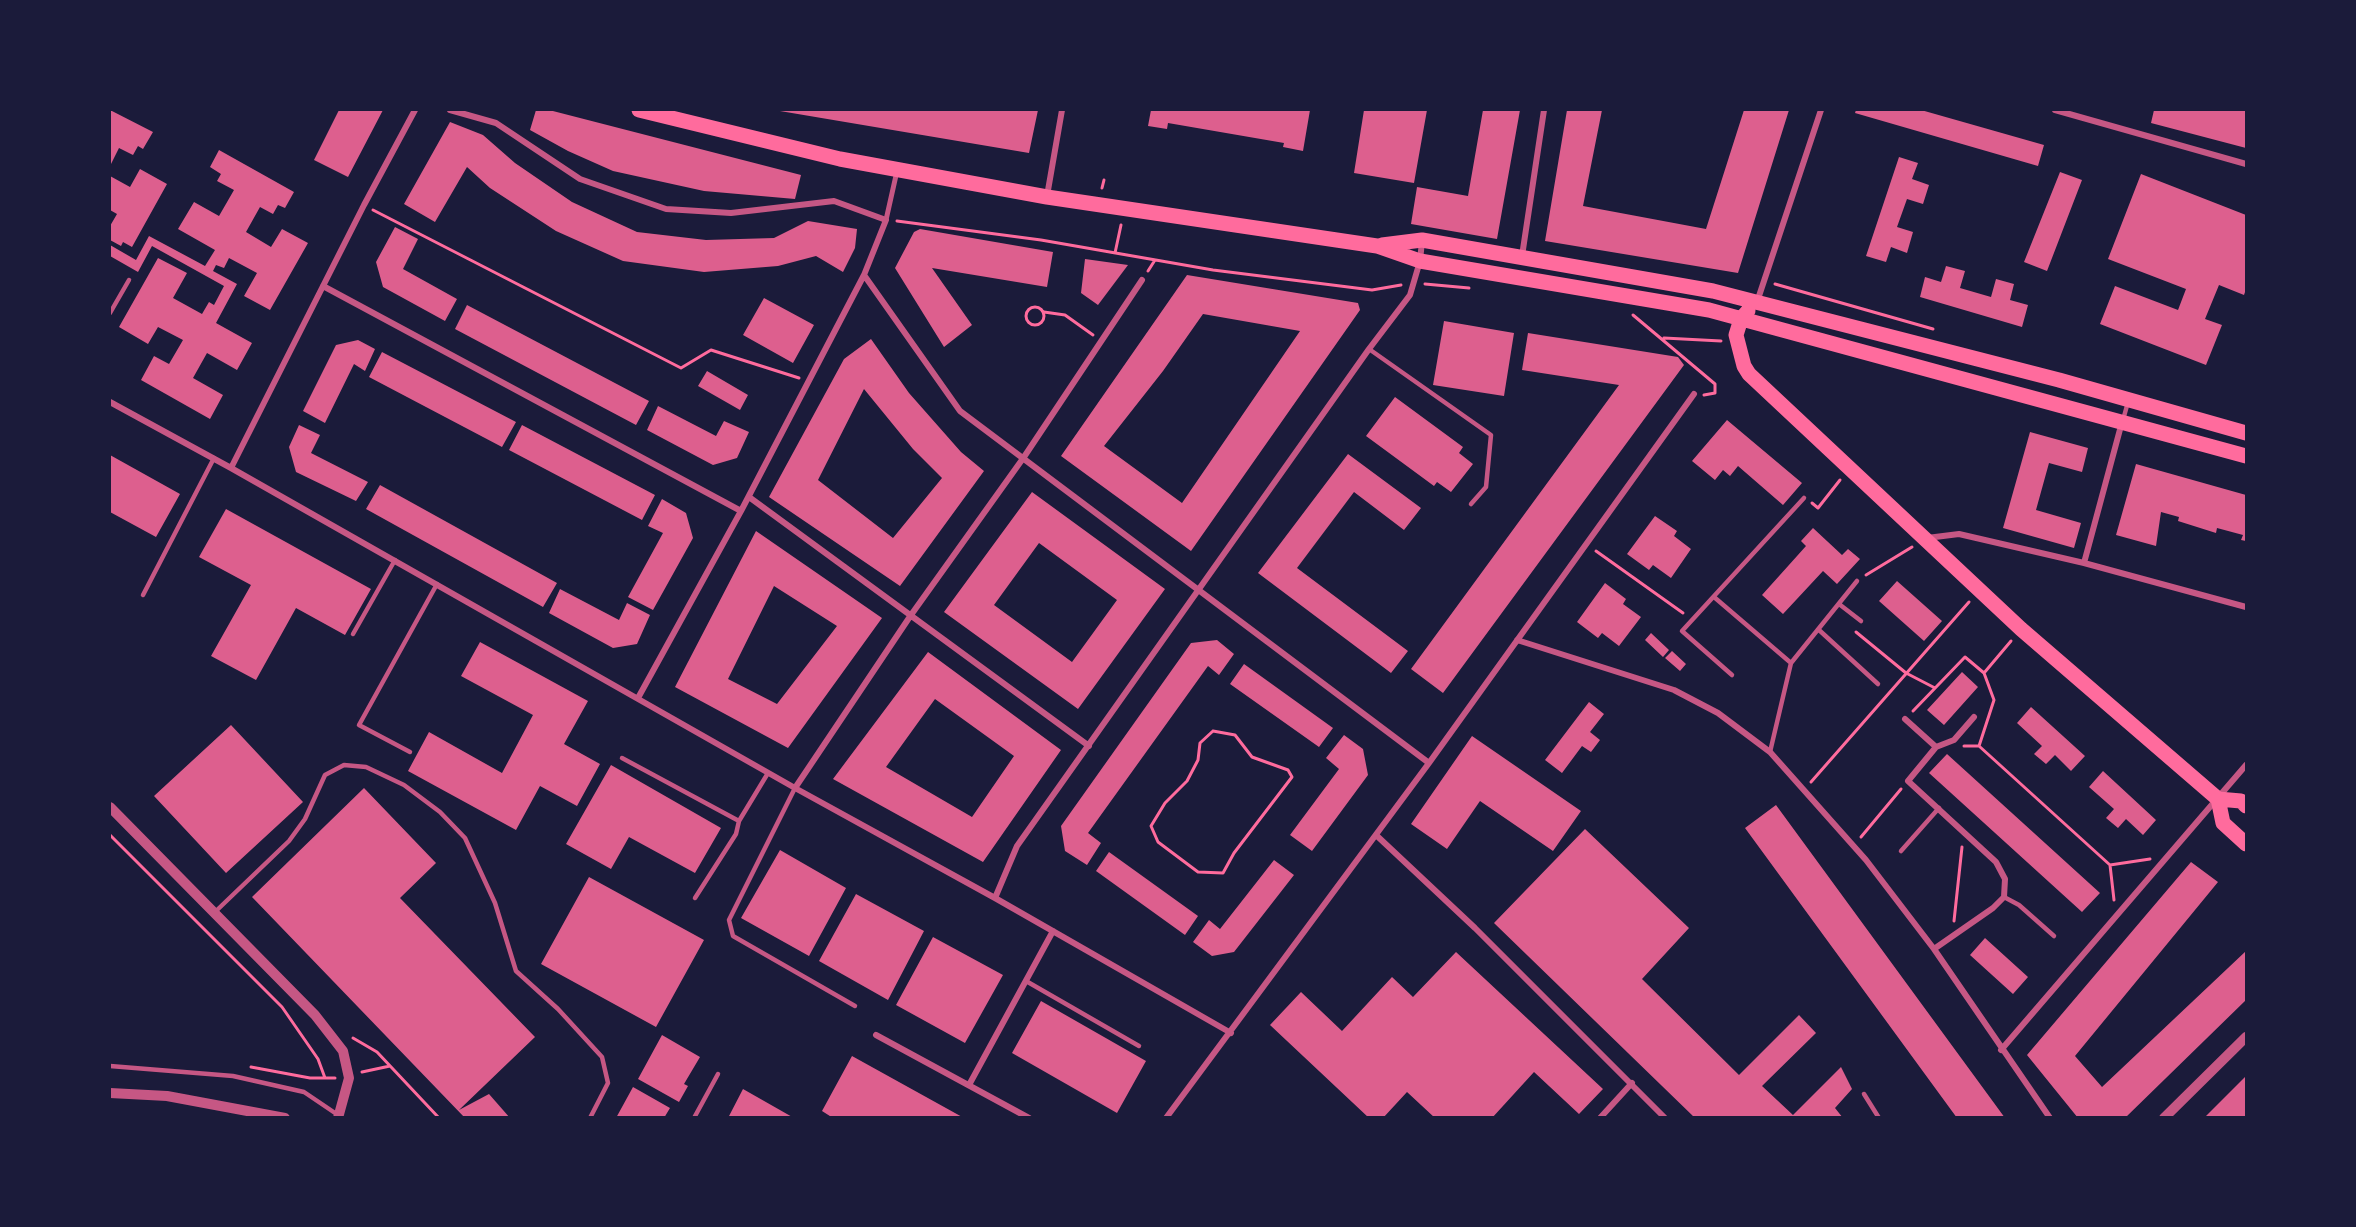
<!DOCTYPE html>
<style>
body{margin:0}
#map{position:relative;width:2356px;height:1227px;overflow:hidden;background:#1b1b3a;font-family:Montserrat,sans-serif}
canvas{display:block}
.frame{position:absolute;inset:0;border:111px solid #1b1b3a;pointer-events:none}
</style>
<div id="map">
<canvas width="2356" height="1227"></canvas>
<div class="frame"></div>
</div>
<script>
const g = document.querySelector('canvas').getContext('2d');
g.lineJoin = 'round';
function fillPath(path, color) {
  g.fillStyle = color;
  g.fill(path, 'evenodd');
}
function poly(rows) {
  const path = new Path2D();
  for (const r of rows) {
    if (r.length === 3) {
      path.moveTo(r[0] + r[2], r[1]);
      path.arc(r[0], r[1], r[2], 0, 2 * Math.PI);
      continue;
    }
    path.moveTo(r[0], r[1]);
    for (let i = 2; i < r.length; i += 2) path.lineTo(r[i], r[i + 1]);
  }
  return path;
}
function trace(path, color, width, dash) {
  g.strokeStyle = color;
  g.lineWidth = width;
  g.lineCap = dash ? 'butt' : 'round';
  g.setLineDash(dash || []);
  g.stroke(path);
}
fillPath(poly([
 [110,110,153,132,143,149,138,146,133,155,119,148,110,166],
 [339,110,383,110,348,177,314,160],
 [536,110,549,110,801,175,795,199,704,191,613,171,568,151,530,130],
 [774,110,1038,110,1029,153],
 [1151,110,1310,110,1303,151,1283,147,1284,143,1168,123,1167,129,1148,126],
 [1364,110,1427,110,1414,183,1354,173],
 [1483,110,1520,110,1497,239,1411,224,1417,187,1468,196],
 [1567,110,1602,110,1583,206,1706,229,1744,110,1789,110,1738,273,1545,241],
 [1856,110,1921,110,2044,145,2038,166,1855,113],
 [2154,110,2246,110,2246,148,2151,123],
 [450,122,483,135,515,163,572,202,637,232,706,240,774,238,808,221,857,229,855,248,843,272,816,256,778,266,704,272,623,261,556,231,490,188,467,167,435,222,404,204],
 [219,150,294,192,285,208,278,205,273,214,260,207,246,232,271,247,282,229,308,243,270,310,244,296,257,273,229,258,224,268,216,265,213,271,237,284,216,323,252,343,237,370,207,353,193,378,223,395,210,419,141,380,154,356,169,364,183,340,158,327,148,344,119,327,158,258,187,273,173,298,202,314,209,302,214,305,224,286,152,246,138,272,110,256,110,245,136,260,149,236,205,266,215,250,178,229,194,202,219,216,234,190,217,181,221,174,210,167],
 [1899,157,1918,163,1912,179,1929,185,1923,204,1907,199,1897,227,1913,232,1907,253,1891,247,1886,262,1866,256],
 [140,169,167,184,132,247,123,242,121,246,110,240,110,226,117,214,110,210,110,176,130,187],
 [2060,172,2082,180,2047,271,2024,262],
 [2141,174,2246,215,2246,289,2244,295,2219,285,2205,319,2222,325,2206,365,2100,324,2115,286,2178,310,2186,289,2108,259],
 [395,227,418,239,403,269,457,299,445,321,383,287,376,262],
 [920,229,1053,252,1047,287,932,268,972,325,944,347,895,268,914,232],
 [1085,259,1128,265,1098,305,1081,293],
 [1946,266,1965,271,1960,288,1991,297,1996,279,2014,284,2010,300,2028,305,2022,327,1920,297,1925,277,1941,282],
 [1187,275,1358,303,1360,310,1191,551,1061,456],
 [1203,314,1300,331,1182,503,1104,446,1163,371],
 [764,298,814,325,793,363,743,335],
 [467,305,649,401,636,425,455,329],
 [1444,321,1514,333,1504,396,1433,385],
 [1528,333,1678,357,1684,365,1443,693,1411,669,1619,385,1522,370],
 [871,339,909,393,961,452,984,471,900,586,769,497,844,359],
 [864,389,913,449,942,478,893,538,818,480],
 [358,340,375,349,365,371,354,364,325,423,303,411,336,345],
 [382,352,516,422,502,447,369,377],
 [707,371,748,395,740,410,698,386],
 [1395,397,1463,447,1459,453,1473,464,1451,492,1437,482,1434,486,1366,436],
 [658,406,716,436,724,421,749,432,737,458,713,465,647,430],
 [1727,420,1802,483,1783,505,1738,466,1730,476,1723,470,1715,480,1692,461],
 [299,425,320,435,311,453,368,482,356,501,296,472,289,447],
 [522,425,655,495,642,520,509,450],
 [2030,432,2088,448,2082,472,2049,463,2036,510,2081,523,2074,548,2003,528],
 [1348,454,1421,508,1404,530,1354,492,1297,568,1408,651,1391,673,1258,573],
 [110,455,180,494,156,537,110,512],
 [2136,464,2246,495,2246,541,2241,540,2243,535,2217,528,2216,533,2178,521,2179,517,2161,512,2156,546,2116,535],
 [380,485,557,583,543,607,366,509],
 [1032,492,1165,589,1078,709,944,612],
 [1039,543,1117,600,1072,662,994,605],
 [662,499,686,513,693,538,653,610,628,597,663,533,648,526],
 [226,509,371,589,345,635,296,608,256,680,211,656,251,585,199,557],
 [1655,516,1677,531,1674,536,1691,549,1671,578,1653,565,1649,570,1627,554],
 [1813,528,1842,555,1848,549,1860,559,1837,584,1823,571,1783,614,1762,595,1806,546,1801,541],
 [756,531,882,618,788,748,675,687],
 [774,586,837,626,777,704,728,679],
 [1897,581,1942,621,1924,641,1879,601],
 [1605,583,1626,599,1623,604,1641,617,1619,646,1602,633,1598,638,1577,622],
 [560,589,619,620,627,603,650,615,637,644,613,648,549,613],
 [1651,633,1669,650,1663,657,1645,640],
 [1217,640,1234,654,1219,675,1208,666,1088,833,1101,843,1087,865,1065,851,1061,826,1191,643],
 [480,642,588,701,564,744,600,764,577,806,540,786,516,830,408,771,429,732,502,773,533,715,461,676],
 [1672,651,1686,664,1680,671,1665,658],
 [928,652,1061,750,983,862,833,779],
 [935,699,1014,756,972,817,886,767],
 [1244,664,1333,728,1319,747,1230,684],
 [1962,672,1978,687,1944,725,1927,710],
 [1589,702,1604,714,1590,732,1600,740,1591,752,1582,746,1562,773,1545,760],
 [2031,707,2085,756,2071,771,2055,755,2046,764,2034,754,2042,746,2017,723],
 [231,725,303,802,226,873,154,796],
 [1344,735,1363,749,1368,775,1312,851,1290,835,1339,769,1326,758],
 [1472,736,1581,811,1553,851,1480,801,1447,849,1411,824],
 [1947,754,2100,893,2082,912,1929,773],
 [611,765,721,828,695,873,629,837,611,869,566,844],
 [2103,771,2156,820,2143,835,2126,819,2118,828,2106,818,2114,809,2089,787],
 [364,788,436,863,400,898,535,1037,459,1110,489,1094,510,1118,465,1118,252,897],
 [1776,805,2005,1118,1957,1118,1745,828],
 [1585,829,1689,928,1642,979,1739,1075,1799,1015,1816,1033,1762,1086,1793,1115,1841,1067,1852,1089,1835,1108,1843,1118,1695,1118,1494,923],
 [780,850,846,888,809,956,741,918],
 [1109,852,1198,916,1185,935,1096,871],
 [1274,860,1294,875,1234,952,1212,956,1193,942,1209,920,1220,929],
 [2191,862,2218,882,2075,1056,2102,1087,2246,951,2246,1000,2125,1118,2078,1118,2027,1055],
 [589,877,704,940,656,1027,541,964],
 [856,894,924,931,888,1000,819,961],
 [933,937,1003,975,965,1043,896,1005],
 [1985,938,2028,977,2013,994,1970,955],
 [1456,952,1603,1089,1579,1114,1534,1072,1492,1118,1435,1118,1407,1092,1383,1118,1369,1118,1270,1025,1301,992,1342,1031,1392,977,1413,997],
 [1041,1001,1146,1061,1117,1113,1012,1053],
 [662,1035,700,1057,684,1084,688,1086,679,1102,638,1079],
 [852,1056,964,1118,833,1118,822,1111],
 [2246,1076,2246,1118,2204,1118],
 [633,1087,670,1108,664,1118,616,1118],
 [743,1089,794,1118,728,1118]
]), '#dd5f8e');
trace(poly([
 [1102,188,1104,180],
 [373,210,681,368,711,350,799,378],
 [897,221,1041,240,1213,270,1372,290,1401,285],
 [1115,253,1121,225],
 [1148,271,1155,260],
 [1425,284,1469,288],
 [1775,284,1933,329],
 [1035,316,9],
 [1044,312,1065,315,1093,335],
 [1633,315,1715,384,1715,393,1704,395],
 [1664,338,1721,341],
 [1812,503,1818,508,1840,480],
 [1596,551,1683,613],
 [1866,575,1912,547],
 [1856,632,1906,673,1935,688],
 [1913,711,1965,657,1984,673],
 [1213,731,1235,735,1252,757,1288,770,1292,777,1234,853,1223,873,1198,872,1158,842,1151,826,1165,803,1187,781,1198,760,1200,743,1213,731],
 [1964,746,1979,746,2110,865,2114,900],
 [1979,746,1994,700,1984,673,2011,641],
 [1811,782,1969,602],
 [110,835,282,1007,318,1059,325,1078,335,1078],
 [1861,837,1901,789],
 [2110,865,2150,859],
 [1954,921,1962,847],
 [353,1038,377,1052,439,1118],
 [251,1067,310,1078,325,1078],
 [362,1072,390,1066]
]), '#ff6b9d', 3);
trace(poly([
 [110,313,129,280],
 [1369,349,1491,435,1486,487,1471,504],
 [2123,420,2128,402],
 [143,595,214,458],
 [1714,597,1791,663,1770,752],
 [1839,604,1861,621],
 [1819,630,1878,684],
 [353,634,395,560],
 [1791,663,1857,581],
 [1732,675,1682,631,1804,498],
 [410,752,359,725,437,584],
 [622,758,739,821],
 [795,788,729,920,733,936,855,1006],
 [1901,851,1939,808],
 [2004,897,2019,905,2054,936],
 [695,898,736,834,739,821,768,773],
 [215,912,289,841,305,819,325,775,344,765,366,767,404,785,440,812,465,838,495,903,516,971,558,1009,602,1057,608,1083,590,1118],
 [1026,981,1139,1046],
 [110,1066,233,1076,304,1092,338,1115],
 [1864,1094,1879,1118],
 [694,1118,718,1074]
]), '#c65784', 4.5);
trace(poly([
 [886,220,897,171]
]), '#c65784', 5);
trace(poly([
 [450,110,496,123,580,179,666,209,731,213,834,201,886,220,864,275,741,511,638,698],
 [2055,110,2246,164],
 [1047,196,1062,110],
 [1522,256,1544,110],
 [864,275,960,411,1429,763],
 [323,286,741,511],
 [1757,302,1821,110],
 [110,402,231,468,795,788,995,898,1231,1033],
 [231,468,364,205,415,110],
 [749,497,1089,746],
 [1927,538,1959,534,2084,563,2246,607],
 [2084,563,2122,422],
 [1517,640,1674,690,1718,713,1770,752,1866,860,1934,949,2050,1118],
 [1905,719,1936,747,1908,781,1996,862,2005,879,2004,897,1993,908,1934,949],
 [1936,747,1954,740,1974,717],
 [795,788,911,615,1024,457,1142,280],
 [1376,835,1475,928,1665,1118],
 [995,898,1017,846,1369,349,1410,295,1420,261,1422,241],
 [876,1035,1029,1118],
 [2001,1050,2246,765],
 [969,1085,1053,931],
 [1166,1118,1429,763,1694,394],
 [1600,1118,1632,1083]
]), '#c65784', 6);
trace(poly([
 [110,807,315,1015,343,1051,349,1078,338,1118],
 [110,1093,167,1096,285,1118],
 [2164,1118,2246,1037]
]), '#c65784', 10);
trace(poly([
 [639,110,840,159,1047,197,1377,246,1420,261,1709,310,2246,456],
 [1382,245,1422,240,1713,291,2059,380,2246,433],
 [1748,311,1741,319,1736,335,1744,366,1749,374,2021,629,2218,799,2241,801,2246,806],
 [2218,799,2223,823,2246,844]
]), '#ff6b9d', 15);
</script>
